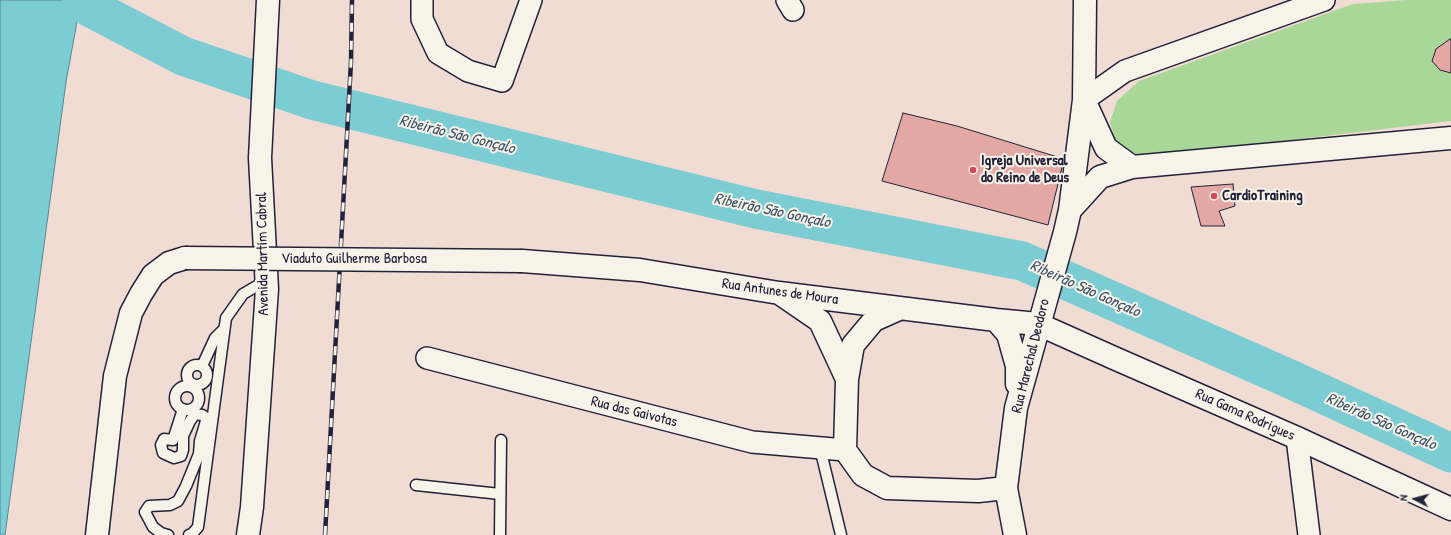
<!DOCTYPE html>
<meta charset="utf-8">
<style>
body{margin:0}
#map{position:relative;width:1451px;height:535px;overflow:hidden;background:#f1dcd3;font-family:"Patrick Hand",sans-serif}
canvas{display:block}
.north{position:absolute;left:1395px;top:479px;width:40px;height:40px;-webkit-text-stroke:3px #f7f3e8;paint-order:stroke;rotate:276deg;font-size:11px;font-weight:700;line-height:16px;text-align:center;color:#22223b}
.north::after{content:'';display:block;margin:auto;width:14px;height:18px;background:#22223b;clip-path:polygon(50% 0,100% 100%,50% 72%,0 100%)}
</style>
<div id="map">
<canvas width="1451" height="535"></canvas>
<div class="north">N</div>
</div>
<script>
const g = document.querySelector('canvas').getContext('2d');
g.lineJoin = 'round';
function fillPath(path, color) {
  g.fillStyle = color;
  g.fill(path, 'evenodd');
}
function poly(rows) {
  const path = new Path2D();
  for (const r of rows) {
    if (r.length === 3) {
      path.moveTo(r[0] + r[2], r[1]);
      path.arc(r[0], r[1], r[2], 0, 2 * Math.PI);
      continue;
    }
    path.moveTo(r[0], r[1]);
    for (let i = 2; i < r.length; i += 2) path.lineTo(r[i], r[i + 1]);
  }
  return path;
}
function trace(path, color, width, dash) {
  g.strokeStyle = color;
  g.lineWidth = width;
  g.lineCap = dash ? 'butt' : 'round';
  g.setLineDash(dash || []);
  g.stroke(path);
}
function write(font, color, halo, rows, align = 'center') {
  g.font = font + ' "Patrick Hand",sans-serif';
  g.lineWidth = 4;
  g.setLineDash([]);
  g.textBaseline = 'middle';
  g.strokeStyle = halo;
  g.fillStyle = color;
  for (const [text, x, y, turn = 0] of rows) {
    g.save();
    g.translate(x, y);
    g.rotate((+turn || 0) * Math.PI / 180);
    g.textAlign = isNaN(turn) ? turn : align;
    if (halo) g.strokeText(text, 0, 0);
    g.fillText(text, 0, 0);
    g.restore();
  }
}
fillPath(poly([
 [1407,0,1451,0,1451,121,1140,158,1116,143,1110,122,1117,101,1139,81,1353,4]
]), '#a8d797');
const water = poly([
 [0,0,81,0,66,82,5,535,0,535,0,0]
]);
fillPath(water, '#7bccd3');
trace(water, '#578896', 1);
trace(poly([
 [82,0,89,7,183,56,312,100,756,209,1022,261,1290,379,1451,453]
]), '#7bccd3', 39);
const building = poly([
 [1450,39,1451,41,1451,73,1440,70,1432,61,1436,49,1450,39],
 [903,113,957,126,1064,159,1048,225,882,181,903,113],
 [1233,184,1235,206,1219,211,1225,226,1201,226,1191,187,1233,184]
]);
fillPath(building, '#e3a8a3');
trace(building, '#22223b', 1);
const lane = poly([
 [197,375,10],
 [202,366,215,338,224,329],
 [187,398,12],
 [820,448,841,535],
 [416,485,500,494],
 [168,535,161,533,153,527,145,512,149,506,170,505,178,501,186,486,199,454,200,441,206,421,205,417,202,415,195,414,190,421,183,436,183,450,181,456,174,458,163,453,161,445,164,439,173,440,183,409],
 [189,535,192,534,198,527,226,318,243,294,267,280],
 [500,535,501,440]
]);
const street = poly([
 [422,0,422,19,438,53,468,71,502,81,531,0],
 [787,0,793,10],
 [1084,100,1125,71,1324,0],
 [427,358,752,442,845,450],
 [1297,438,1309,535]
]);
const secondary = poly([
 [1084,100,1106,148,1132,167],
 [1070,210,1100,177,1132,167,1451,138],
 [522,261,640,270,779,293,996,320,1038,324,1114,358,1297,438,1451,509],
 [782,295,820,321,847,379],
 [901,308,874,320,853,345,847,379,845,450,863,475,887,488,978,491,1006,488],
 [996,320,1008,334,1017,366,1017,384],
 [97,535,115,376,131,313,141,294,153,275,169,263,185,258],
 [248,535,252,507,267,289,260,158,268,0],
 [1015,535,1006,488,1016,408,1065,232,1070,210,1084,100,1085,0]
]);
trace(lane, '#22223b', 13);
trace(street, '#22223b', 24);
trace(secondary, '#22223b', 25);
trace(lane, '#f7f3e8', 10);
trace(street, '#f7f3e8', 21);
trace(secondary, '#f7f3e8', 22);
const rail = poly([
 [325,535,351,62,352,0]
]);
trace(rail, '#22223b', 4.5);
trace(rail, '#f7f3e8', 3, [9]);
const secondaryBridge = poly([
 [185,258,522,261]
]);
trace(secondaryBridge, '#22223b', 25, []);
trace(secondaryBridge, '#f7f3e8', 22);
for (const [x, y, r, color] of [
 [973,170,4,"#d1495b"],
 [1214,196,4,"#d1495b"]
]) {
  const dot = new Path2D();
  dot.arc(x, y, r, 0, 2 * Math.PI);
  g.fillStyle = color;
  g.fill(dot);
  trace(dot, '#f7f3e8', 1.5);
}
write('bold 15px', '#22223b', '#f7f3e8', [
 ["Igreja Universal",981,161],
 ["do Reino de Deus",981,178],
 ["CardioTraining",1222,196]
], 'left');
write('15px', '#22223b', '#f7f3e8', [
 ["Avenida Martim Cabral",263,254,-91],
 ["Viaduto Guilherme Barbosa",354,259],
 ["Rua Antunes de Moura",780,292,8],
 ["Rua Marechal Deodoro",1031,356,-76],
 ["Rua das Gaivotas",634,412,14],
 ["Rua Gama Rodrigues",1245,415,24]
]);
write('italic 16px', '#3d5569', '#f7f3e8', [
 ["Ribeirão São Gonçalo",457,135,14],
 ["Ribeirão São Gonçalo",772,211,12],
 ["Ribeirão São Gonçalo",1085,289,24],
 ["Ribeirão São Gonçalo",1381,422,24]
]);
</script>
